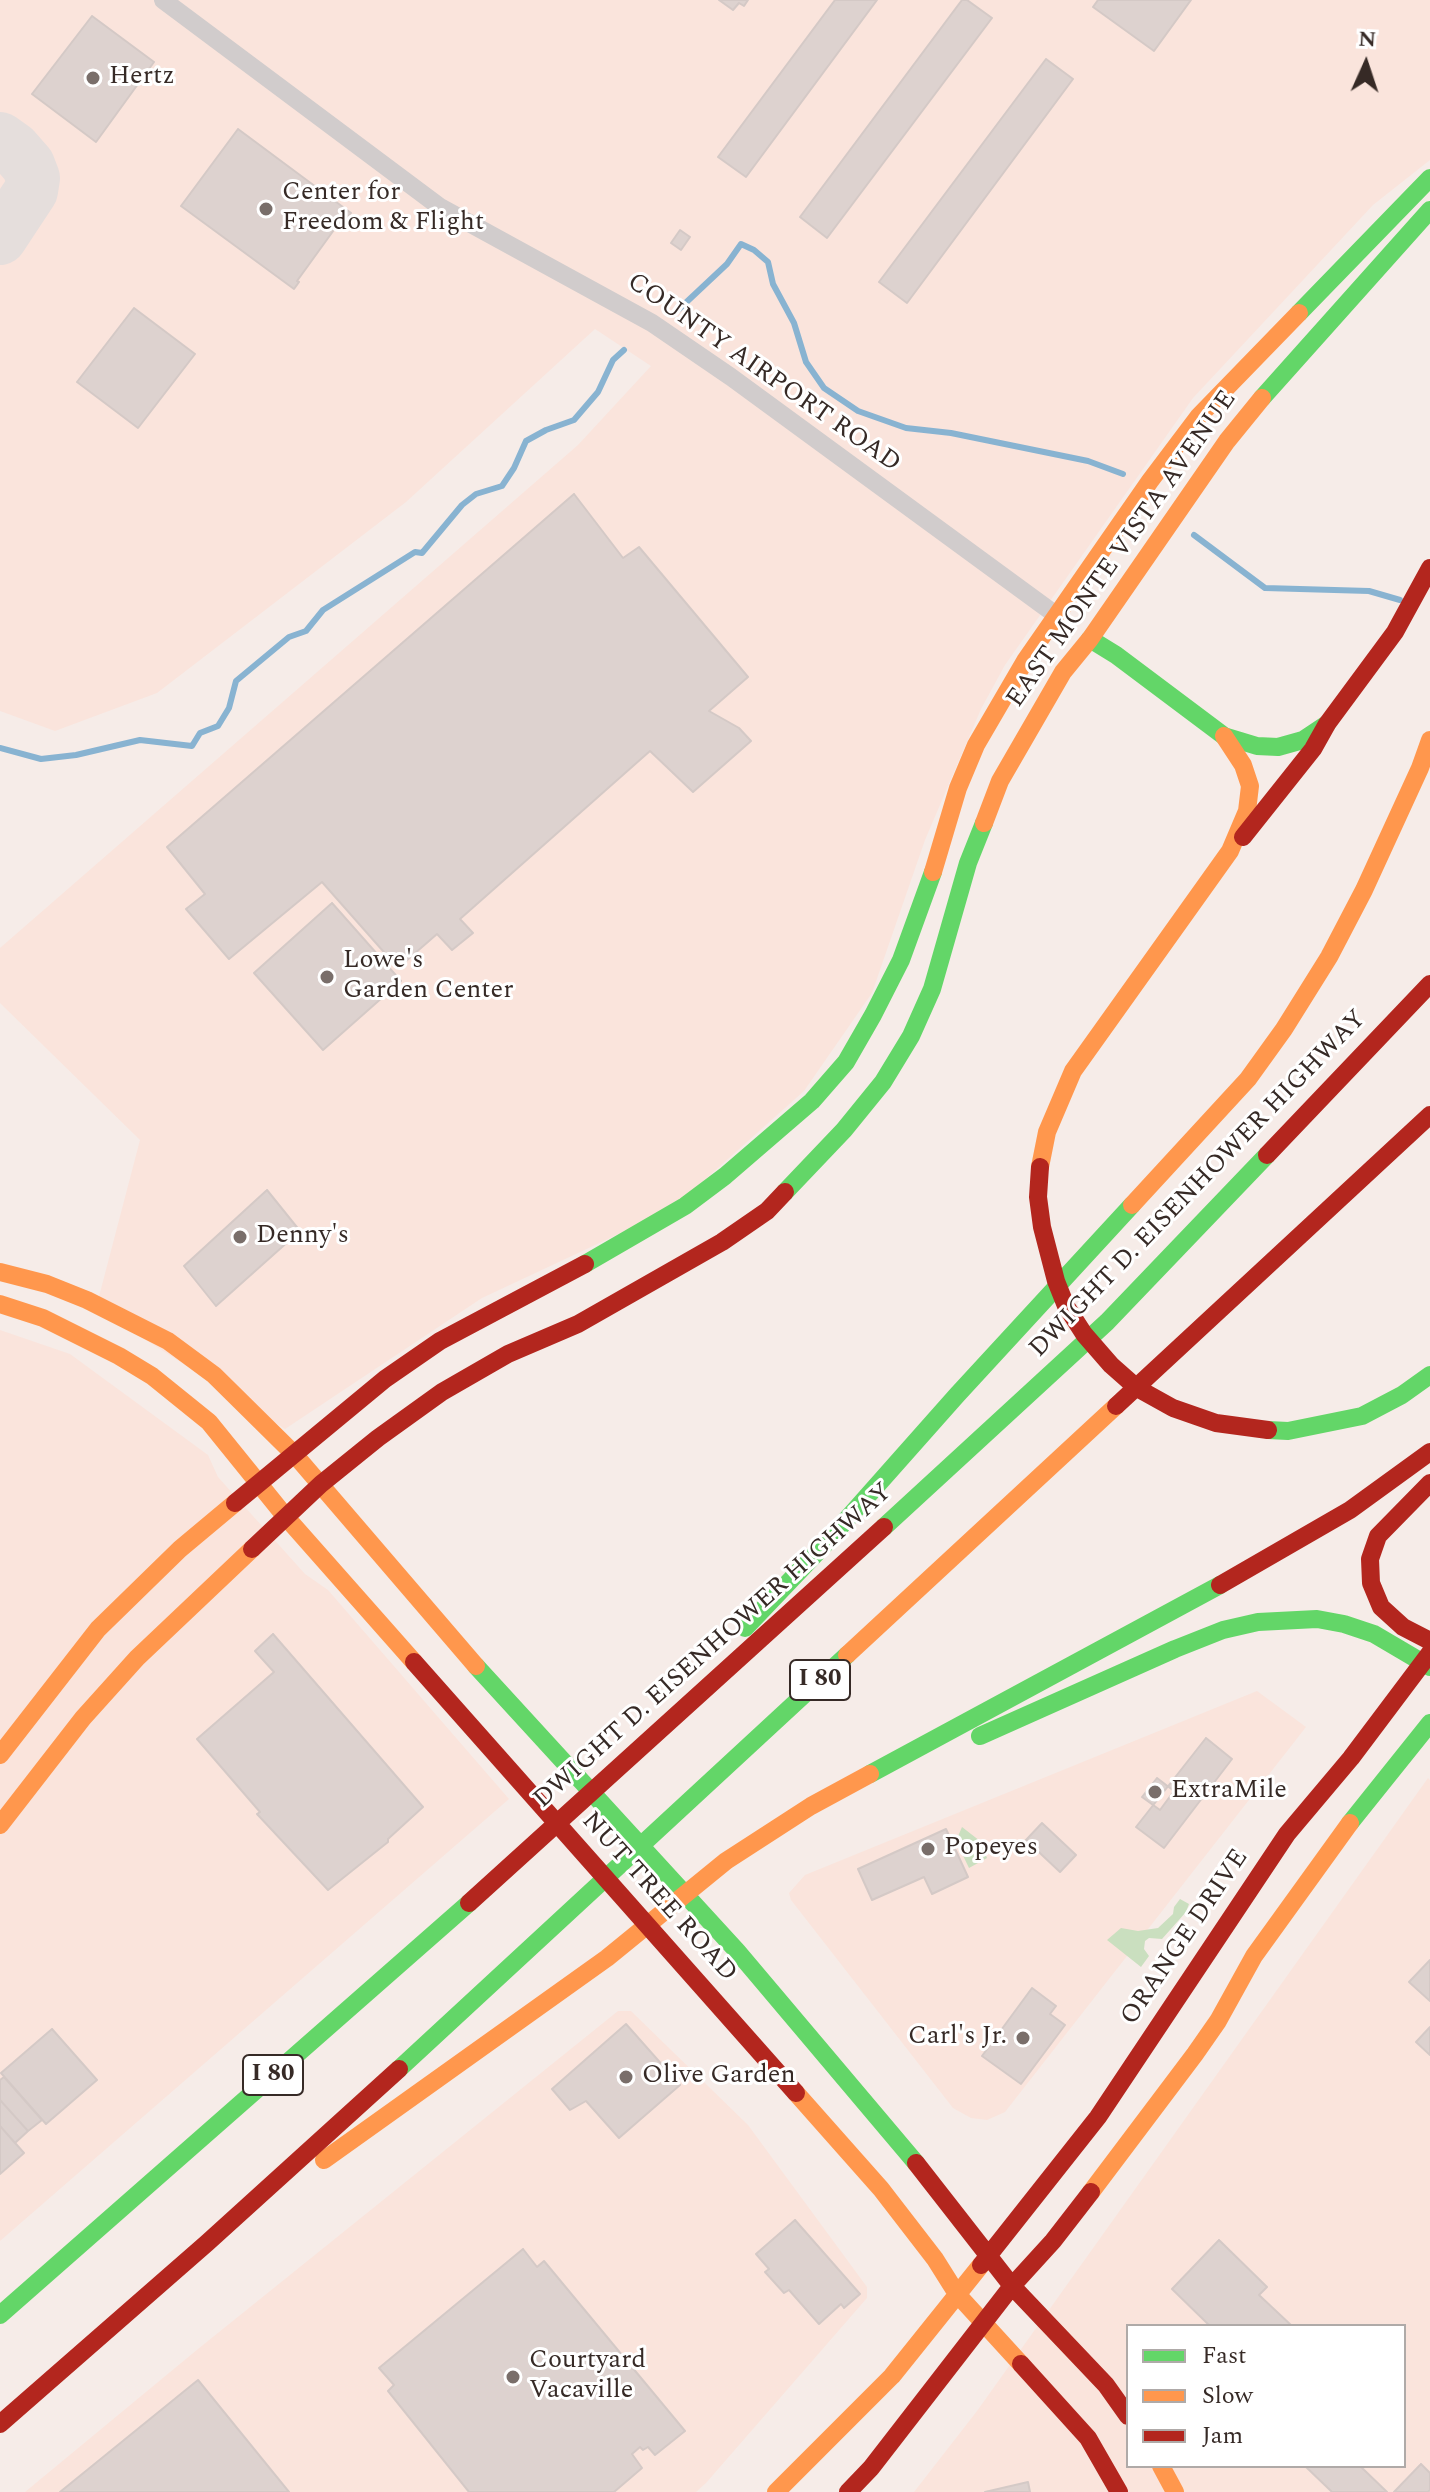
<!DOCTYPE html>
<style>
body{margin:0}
#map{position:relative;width:1430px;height:2492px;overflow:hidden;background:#f6ece8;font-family:Spectral,serif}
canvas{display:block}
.legend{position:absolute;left:1126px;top:2324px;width:280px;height:144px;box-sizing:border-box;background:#fff;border:2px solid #afaaa8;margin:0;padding:10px 14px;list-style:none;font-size:24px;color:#362a26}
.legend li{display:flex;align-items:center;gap:16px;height:40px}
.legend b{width:40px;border:2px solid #afaaa8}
.north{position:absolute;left:1326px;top:24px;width:80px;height:80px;-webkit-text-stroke:6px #fff;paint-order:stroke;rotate:3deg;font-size:22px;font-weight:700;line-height:32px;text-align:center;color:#362a26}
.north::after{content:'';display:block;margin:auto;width:28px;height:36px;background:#362a26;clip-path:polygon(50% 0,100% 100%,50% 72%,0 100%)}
</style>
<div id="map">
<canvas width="1430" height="2492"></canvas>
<ul class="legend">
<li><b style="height:10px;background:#63d668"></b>Fast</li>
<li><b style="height:10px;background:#ff974d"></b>Slow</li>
<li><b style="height:10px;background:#b3261e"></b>Jam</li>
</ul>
<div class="north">N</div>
</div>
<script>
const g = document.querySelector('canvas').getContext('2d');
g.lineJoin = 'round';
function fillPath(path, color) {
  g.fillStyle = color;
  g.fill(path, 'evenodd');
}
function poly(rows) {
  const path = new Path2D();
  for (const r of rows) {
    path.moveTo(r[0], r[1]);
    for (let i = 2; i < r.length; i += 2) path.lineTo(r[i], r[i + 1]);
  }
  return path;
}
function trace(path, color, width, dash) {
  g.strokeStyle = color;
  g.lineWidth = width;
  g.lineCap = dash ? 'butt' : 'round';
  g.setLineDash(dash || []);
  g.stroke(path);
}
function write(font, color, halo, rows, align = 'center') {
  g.font = font + ' Spectral,serif';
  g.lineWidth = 6;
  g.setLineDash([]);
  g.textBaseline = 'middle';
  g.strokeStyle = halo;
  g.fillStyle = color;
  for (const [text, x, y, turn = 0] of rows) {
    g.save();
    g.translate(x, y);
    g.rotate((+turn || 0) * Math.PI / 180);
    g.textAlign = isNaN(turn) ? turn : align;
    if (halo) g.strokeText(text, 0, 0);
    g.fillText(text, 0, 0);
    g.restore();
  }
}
fillPath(poly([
 [0,0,1430,0,1430,160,1373,205,1193,398,1005,665,981,709,925,840,872,993,804,1091,672,1209,482,1298,285,1429,96,1308,140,1140,0,1003,0,948,578,445,651,366,595,329,406,502,157,693,55,731,0,711],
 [0,1330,70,1354,208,1455,218,1477,305,1574,328,1590,509,1799,0,2241],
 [1257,1691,1306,1727,1005,2112,987,2120,971,2118,953,2108,791,1900,789,1893,805,1875],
 [1428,1778,1430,1780,1430,2492,914,2492,977,2411],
 [1128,2326,1404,2326,1404,2466,1128,2466],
 [618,2011,631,2011,748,2125,867,2287,867,2298,706,2483,696,2492,25,2492,198,2349]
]), '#fae4dc');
fillPath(poly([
 [962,1827,980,1841,987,1858,969,1868,956,1841],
 [1180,1899,1189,1904,1186,1912,1162,1939,1149,1938,1145,1941,1144,1949,1149,1956,1141,1967,1107,1940,1121,1928,1138,1931,1158,1928,1173,1914,1174,1907]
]), '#cadfbf');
trace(poly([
 [678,310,727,264,741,244,754,250,768,262,773,284,794,323,806,362,824,388,858,411,906,428,951,433,1088,461,1123,474],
 [1194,535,1265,588,1369,591,1400,600],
 [0,748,41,759,76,755,140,740,192,746,200,733,218,726,229,708,236,681,289,637,306,631,323,610,415,552,422,553,462,505,476,494,502,486,514,468,526,441,546,430,574,420,598,392,613,360,624,350]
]), '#88b3d1', 6);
trace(poly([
 [0,139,14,149,28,165,33,178,31,191,0,238]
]), '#e5dedc', 54);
const building = poly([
 [719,0,748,0,744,6,739,3,733,10,719,0],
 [835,0,877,0,746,177,718,157,835,0],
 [962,0,967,0,992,18,827,238,800,217,962,0],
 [1098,0,1191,0,1154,51,1093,7,1098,0],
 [92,16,154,62,96,142,32,94,92,16],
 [1046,59,1073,79,907,303,879,282,1046,59],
 [238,129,351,213,347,218,344,216,297,281,299,282,294,289,181,206,238,129],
 [680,230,690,237,681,250,671,243,680,230],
 [134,308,195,354,138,428,77,382,134,308],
 [574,494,623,558,639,547,748,677,709,711,739,728,751,741,693,792,650,751,460,919,473,933,452,950,437,934,398,968,322,882,229,959,186,909,205,894,167,847,574,494],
 [332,903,401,981,323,1050,254,973,332,903],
 [267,1190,300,1231,216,1306,184,1266,267,1190],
 [273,1634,423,1807,388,1839,388,1842,328,1890,257,1814,260,1812,197,1739,274,1672,255,1651,273,1634],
 [1206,1738,1232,1759,1164,1848,1136,1827,1206,1738],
 [1157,1778,1174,1791,1160,1810,1142,1797,1157,1778],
 [1042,1823,1076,1855,1060,1872,1026,1840,1042,1823],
 [946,1829,968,1877,932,1894,924,1877,872,1900,858,1869,946,1829],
 [1430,1960,1430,2001,1409,1982,1430,1960],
 [1032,1988,1056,2006,1050,2014,1065,2025,1021,2084,982,2056,1032,1988],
 [626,2024,680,2085,619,2138,586,2101,570,2110,552,2089,626,2024],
 [1430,2027,1430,2055,1416,2042,1430,2027],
 [52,2029,97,2080,46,2124,1,2073,52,2029],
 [4,2077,42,2120,28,2131,0,2100,0,2080,4,2077],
 [0,2100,28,2131,15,2143,0,2126,0,2100],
 [0,2126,24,2153,0,2174,0,2126],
 [795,2220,860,2294,844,2308,841,2304,819,2324,789,2290,784,2293,765,2272,769,2269,756,2254,795,2220],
 [1219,2240,1267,2287,1259,2295,1292,2326,1210,2326,1172,2289,1219,2240],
 [523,2249,537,2267,544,2261,685,2431,655,2455,648,2447,643,2450,640,2447,632,2454,642,2468,614,2492,469,2492,388,2391,394,2385,379,2368,523,2249],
 [198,2380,289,2492,60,2492,198,2380],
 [1421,2464,1430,2473,1430,2490,1428,2492,1394,2492,1421,2464],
 [1305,2466,1360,2466,1387,2492,1332,2492,1305,2466],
 [1028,2482,1030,2492,985,2492,1028,2482]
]);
fillPath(building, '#ddd2cf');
trace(building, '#d4c9c6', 2);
trace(poly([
 [163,0,440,207,652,323,731,377,1056,615]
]), '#d1cccc', 18);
trace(poly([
 [1299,313,1430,178],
 [1262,398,1430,210],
 [1090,639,1116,655,1224,736,1257,746,1278,747,1303,740,1327,724],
 [785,1192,844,1130,883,1082,911,1036,932,989,968,863,984,823],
 [585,1264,685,1206,725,1176,812,1101,846,1062,873,1015,901,960,933,872],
 [1268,1430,1288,1431,1362,1416,1402,1395,1430,1375],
 [884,1527,1107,1322,1267,1155],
 [745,1628,824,1545,957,1395,1132,1205],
 [476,1666,737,1951,916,2163],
 [980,1736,1175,1649,1223,1630,1258,1622,1317,1619,1344,1624,1374,1634,1430,1667],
 [870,1774,1220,1585],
 [1350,1823,1430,1723],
 [399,2069,847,1655],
 [0,2315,469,1903]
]), '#63d668', 18);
trace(poly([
 [984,823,1000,781,1063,672,1090,639,1227,441,1262,398],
 [933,872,958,788,976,745,1025,661,1150,481,1199,416,1299,313],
 [1040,1167,1047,1132,1073,1071,1230,851,1247,811,1250,786,1243,765,1224,736],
 [1132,1205,1248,1079,1284,1029,1329,957,1364,890,1420,768,1430,740],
 [0,1272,47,1284,87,1300,168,1341,214,1375,295,1455,476,1666],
 [0,1304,43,1318,119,1356,152,1376,209,1422,285,1516,414,1662],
 [847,1655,1116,1406],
 [0,1755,98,1629,180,1549,235,1503],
 [0,1825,83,1718,137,1658,252,1549],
 [796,2093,881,2189,935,2259,957,2294,1021,2364],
 [324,2160,607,1958,726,1861,811,1806,870,1774],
 [1091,2192,1195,2054,1218,2021,1254,1956,1350,1823],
 [1161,2466,1175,2492],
 [776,2492,892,2376,981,2265]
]), '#ff974d', 18);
trace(poly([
 [1243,837,1313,749,1327,724,1395,632,1430,568],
 [1267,1155,1430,984],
 [1040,1167,1038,1197,1042,1227,1056,1281,1066,1306,1084,1334,1111,1365,1137,1388,1173,1408,1216,1423,1268,1430],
 [1116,1406,1430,1115],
 [1430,1483,1378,1536,1370,1559,1371,1583,1381,1607,1403,1627,1430,1641],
 [235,1503,385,1379,440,1341,585,1264],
 [252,1549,321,1484,378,1438,442,1392,508,1354,578,1324,722,1242,767,1211,785,1192],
 [1220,1585,1350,1510,1430,1452],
 [414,1662,796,2093],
 [469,1903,884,1527],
 [916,2163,1012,2286,1106,2385,1128,2416],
 [981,2265,1098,2117,1287,1834,1351,1758,1430,1653],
 [1021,2364,1088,2438,1119,2492],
 [0,2424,207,2243,399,2069],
 [848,2492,871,2468,1012,2286,1053,2241,1091,2192]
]), '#b3261e', 18);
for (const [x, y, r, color] of [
 [93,78,8,"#796e6a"],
 [266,209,8,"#796e6a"],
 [327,977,8,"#796e6a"],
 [240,1237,8,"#796e6a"],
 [1155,1792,8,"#796e6a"],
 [928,1849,8,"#796e6a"],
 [1023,2038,8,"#796e6a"],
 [626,2077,8,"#796e6a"],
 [513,2377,8,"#796e6a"]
]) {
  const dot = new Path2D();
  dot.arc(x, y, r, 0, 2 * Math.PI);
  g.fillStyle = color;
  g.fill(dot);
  trace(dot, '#fff', 3);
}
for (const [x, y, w] of [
 [820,1680,60],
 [273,2075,60]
]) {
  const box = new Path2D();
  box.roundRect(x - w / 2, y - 20, w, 40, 6);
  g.fillStyle = '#fff';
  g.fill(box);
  trace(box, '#362a26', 2);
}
write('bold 24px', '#362a26', null, [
 ["I 80",820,1680],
 ["I 80",273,2075]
]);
write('26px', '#362a26', '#fff', [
 ["Hertz",109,78],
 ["Center for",282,194],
 ["Freedom & Flight",282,224],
 ["Lowe's",343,962],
 ["Garden Center",343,992],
 ["Denny's",256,1237],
 ["ExtraMile",1171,1792],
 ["Popeyes",944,1849],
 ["Carl's Jr.",1007,2038,"right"],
 ["Olive Garden",642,2077],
 ["Courtyard",529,2362],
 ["Vacaville",529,2392]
], 'left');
write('26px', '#362a26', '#fff', [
 ["COUNTY AIRPORT ROAD",763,374,35],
 ["EAST MONTE VISTA AVENUE",1123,550,-55],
 ["DWIGHT D. EISENHOWER HIGHWAY",1199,1185,-46],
 ["DWIGHT D. EISENHOWER HIGHWAY",714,1647,-42],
 ["NUT TREE ROAD",658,1898,48],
 ["ORANGE DRIVE",1186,1938,-56]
]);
</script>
